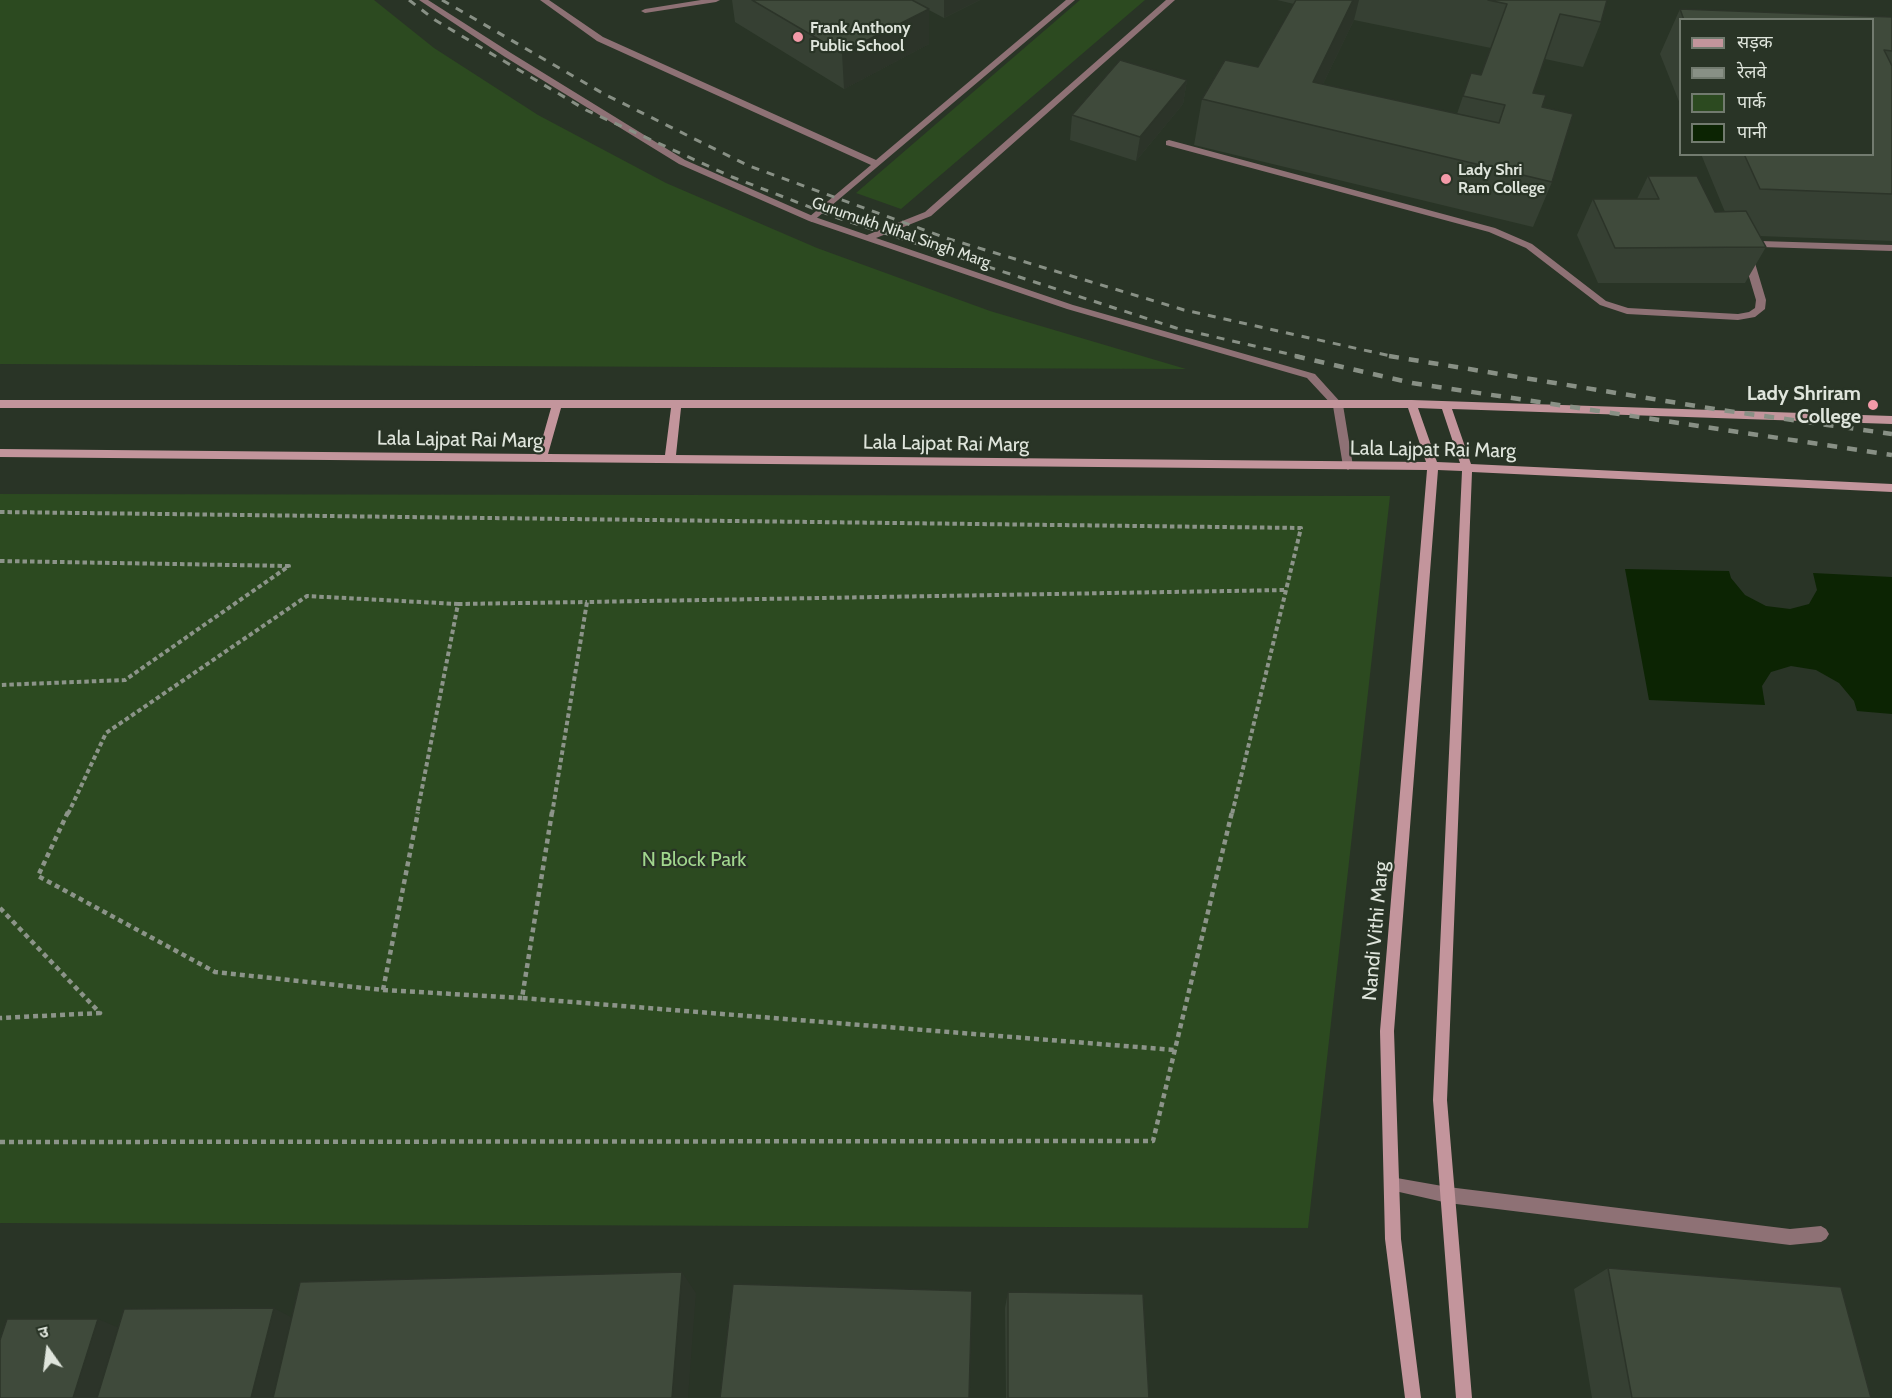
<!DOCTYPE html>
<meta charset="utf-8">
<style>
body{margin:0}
#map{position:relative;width:1892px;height:1398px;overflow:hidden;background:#293426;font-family:Cabin,"Noto Sans Devanagari",sans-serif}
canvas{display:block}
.legend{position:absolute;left:1679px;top:18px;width:195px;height:138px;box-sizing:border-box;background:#293426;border:2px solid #727b6f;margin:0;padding:8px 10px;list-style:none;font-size:18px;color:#dfe5dc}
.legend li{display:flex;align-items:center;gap:12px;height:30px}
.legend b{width:30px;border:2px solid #727b6f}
.north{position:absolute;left:18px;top:1320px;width:60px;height:60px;-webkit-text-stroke:4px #293426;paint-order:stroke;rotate:346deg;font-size:16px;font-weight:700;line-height:24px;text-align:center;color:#dfe5dc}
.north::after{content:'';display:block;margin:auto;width:21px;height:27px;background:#dfe5dc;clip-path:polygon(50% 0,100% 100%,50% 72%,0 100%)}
</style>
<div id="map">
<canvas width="1892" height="1398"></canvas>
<ul class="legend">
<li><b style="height:8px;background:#c3959c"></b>सड़क</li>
<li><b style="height:8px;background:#889085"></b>रेलवे</li>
<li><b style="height:16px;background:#2c4a20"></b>पार्क</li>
<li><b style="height:16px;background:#0c2403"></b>पानी</li>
</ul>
<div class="north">उ</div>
</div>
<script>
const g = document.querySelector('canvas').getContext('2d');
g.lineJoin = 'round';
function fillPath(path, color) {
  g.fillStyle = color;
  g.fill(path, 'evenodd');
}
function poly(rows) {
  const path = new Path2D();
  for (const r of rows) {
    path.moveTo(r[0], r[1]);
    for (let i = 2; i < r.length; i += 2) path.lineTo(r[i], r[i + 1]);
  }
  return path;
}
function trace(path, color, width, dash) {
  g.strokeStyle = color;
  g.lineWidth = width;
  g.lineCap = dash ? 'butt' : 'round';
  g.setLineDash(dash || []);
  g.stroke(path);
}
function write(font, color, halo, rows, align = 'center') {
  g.font = font + ' Cabin,sans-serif';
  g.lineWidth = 4.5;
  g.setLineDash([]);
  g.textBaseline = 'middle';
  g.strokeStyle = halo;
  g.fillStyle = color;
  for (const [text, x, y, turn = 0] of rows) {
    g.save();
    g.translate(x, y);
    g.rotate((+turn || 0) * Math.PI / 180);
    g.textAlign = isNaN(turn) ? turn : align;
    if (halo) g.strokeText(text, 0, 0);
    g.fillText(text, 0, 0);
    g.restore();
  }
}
fillPath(poly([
 [0,0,374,0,434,48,538,115,666,183,817,248,990,311,1186,369,0,364],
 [1080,0,1145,0,901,209,856,193],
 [0,494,1390,496,1308,1228,0,1223]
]), '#2c4a20');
fillPath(poly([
 [1625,569,1729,571,1731,578,1745,595,1766,606,1790,609,1809,604,1817,590,1813,573,1892,577,1892,714,1857,711,1854,701,1839,683,1816,670,1791,666,1771,672,1762,686,1765,705,1649,700]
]), '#0c2403');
trace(poly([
 [0,512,1301,528,1232,814],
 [0,561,289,566,125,680,0,685],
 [458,604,587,602],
 [68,814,106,733,307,596,458,604,417,814],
 [552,814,587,602,1286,590]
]), '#8c9489', 4, [4.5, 3]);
trace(poly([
 [68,812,38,876,215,972,383,990,418,812],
 [552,812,522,998,1175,1050],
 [0,908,100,1013,0,1018],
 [383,990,522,998],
 [0,1142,1153,1141,1232,812]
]), '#8c9489', 4.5, [5, 4]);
fillPath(poly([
 [540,0,549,0,603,37,876,160,1066,0,1075,0,812,222,807,219,809,217,871,165,597,41,540,0],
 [701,0,720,0,716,2,645,13,641,11,645,9,701,0],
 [1169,140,1495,228,1532,244,1606,301,1628,308,1738,314,1749,312,1755,308,1756,300,1742,253,1748,245,1760,241,1892,245,1892,251,1761,247,1754,249,1752,253,1766,300,1765,309,1755,317,1738,320,1627,314,1600,305,1526,248,1489,232,1166,145,1166,141,1169,140]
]), '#8e7175');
fillPath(poly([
 [419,0,428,0,511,53,685,160,815,217,867,235,925,212,1166,0,1175,0,931,216,876,238,1073,305,1315,374,1343,405,1353,466,1348,470,1343,466,1333,406,1307,378,1067,309,809,221,679,164,505,57,419,0],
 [1391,1177,1448,1187,1790,1229,1821,1226,1826,1229,1829,1234,1826,1239,1821,1242,1790,1245,1448,1203,1386,1189,1384,1184,1386,1179,1391,1177]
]), '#8e7175');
fillPath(poly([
 [0,400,1412,400,1892,416,1892,424,1452,409,1471,464,1892,484,1892,492,1472,472,1447,1100,1472,1398,1456,1398,1433,1100,1462,471,1438,470,1394,1031,1401,1239,1421,1398,1405,1398,1385,1239,1380,1031,1427,470,0,457,0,449,538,454,551,408,0,408,0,400],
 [561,408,671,408,665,455,548,454,561,408],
 [681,408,1408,408,1426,462,676,455,681,408],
 [1418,408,1442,409,1460,463,1437,462,1418,408]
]), '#c3959c');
trace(poly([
 [409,0,435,20,586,110,732,177,838,218,1176,328,1302,357],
 [442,0,604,94,749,166,949,239,1184,310,1395,357]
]), '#889085', 3, [8, 8]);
trace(poly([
 [1295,356,1412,383,1892,455],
 [1389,356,1721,410,1892,434]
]), '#889085', 4.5, [10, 10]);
fillPath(poly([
 [732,0,980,0,944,18,929,10,929,44,844,89,735,22],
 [1277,0,1607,0,1601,22,1583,67,1545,59,1533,93,1542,107,1552,182,1533,227,1194,145,1202,99,1258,67,1294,4],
 [1354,20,1491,48,1481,75,1463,96,1457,114,1323,84],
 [1680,9,1892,17,1892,241,1759,236,1766,247,1745,283,1598,283,1577,235,1593,199,1637,199,1648,176,1715,212,1725,212,1701,154,1872,154,1872,20,1680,20,1680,104,1660,54],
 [1187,80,1183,104,1136,161,1070,140,1072,115],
 [1608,1268,1871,1398,1592,1398,1574,1289],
 [1008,1292,1149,1398,1006,1398,1005,1308]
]), '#364033');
fillPath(poly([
 [944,0,980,0,944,18],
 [1353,0,1359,0,1354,20,1304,123,1313,82],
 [929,9,929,44,844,89,842,53],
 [1187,80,1183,104,1136,161,1140,137],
 [682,1272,696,1293,688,1398,672,1398],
 [274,1308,302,1323,284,1398,251,1398],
 [98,1319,134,1334,115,1398,73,1398]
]), '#2c3429');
const building = poly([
 [752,0,912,0,929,9,842,53,752,0],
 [1296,0,1353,0,1313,82,1499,123,1505,105,1463,96,1471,73,1481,75,1507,4,1488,0,1607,0,1601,22,1560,14,1533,93,1546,95,1542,107,1573,114,1552,182,1202,99,1225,60,1258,67,1296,0],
 [1680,9,1892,17,1892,51,1884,50,1892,66,1892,194,1760,189,1744,154,1872,154,1872,20,1684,20,1680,9],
 [1120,60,1187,80,1140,137,1072,115,1120,60],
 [1648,176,1697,176,1715,212,1746,211,1766,247,1615,248,1593,199,1659,199,1648,176],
 [1608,1268,1841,1287,1871,1398,1632,1398,1608,1268],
 [682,1272,672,1398,273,1398,300,1282,682,1272],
 [733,1284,972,1291,969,1398,720,1398,733,1284],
 [1008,1292,1143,1294,1149,1398,1008,1398,1008,1292],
 [274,1308,251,1398,97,1398,124,1309,274,1308],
 [7,1319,98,1319,73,1398,0,1398,0,1340,7,1319]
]);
fillPath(building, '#3f4a3b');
trace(building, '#2c3429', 1.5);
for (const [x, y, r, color] of [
 [798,37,6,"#f39aa8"],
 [1446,179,6,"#f39aa8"],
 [1873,405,6,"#f39aa8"]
]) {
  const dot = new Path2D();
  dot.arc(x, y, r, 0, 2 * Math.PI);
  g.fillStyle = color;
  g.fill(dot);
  trace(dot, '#293426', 2);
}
write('bold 16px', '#dfe5dc', '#293426', [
 ["Frank Anthony",810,28],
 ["Public School",810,46],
 ["Lady Shri",1458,170],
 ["Ram College",1458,188]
], 'left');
write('16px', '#dfe5dc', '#293426', [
 ["Gurumukh Nihal Singh Marg",901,233,19]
]);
write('bold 20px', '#dfe5dc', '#293426', [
 ["Lady Shriram",1861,394],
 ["College",1861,417]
], 'right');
write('20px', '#dfe5dc', '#293426', [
 ["Lala Lajpat Rai Marg",460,440,1],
 ["Lala Lajpat Rai Marg",946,444,1],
 ["Lala Lajpat Rai Marg",1433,450,1],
 ["Nandi Vithi Marg",1376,931,-85]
]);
write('20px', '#a1d68e', '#293426', [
 ["N Block Park",694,860]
]);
</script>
